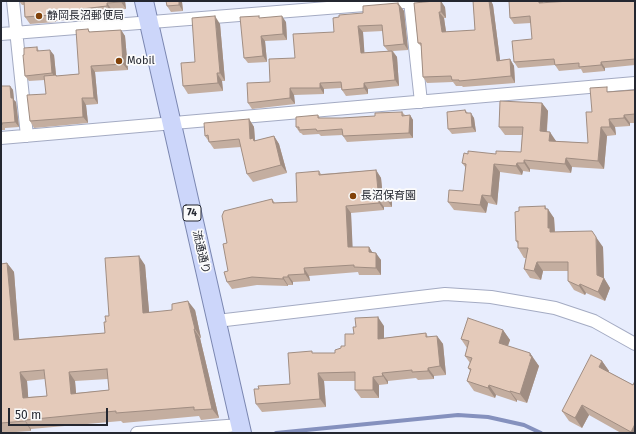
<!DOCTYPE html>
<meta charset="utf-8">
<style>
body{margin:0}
#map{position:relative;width:636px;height:434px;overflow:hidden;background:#e8edfd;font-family:"Fira Sans",sans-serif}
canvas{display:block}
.frame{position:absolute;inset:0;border:2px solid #242730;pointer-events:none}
.scale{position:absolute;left:8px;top:408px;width:100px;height:18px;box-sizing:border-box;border:2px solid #242730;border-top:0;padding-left:5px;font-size:12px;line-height:14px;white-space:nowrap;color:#242730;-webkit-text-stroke:3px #fbfbfb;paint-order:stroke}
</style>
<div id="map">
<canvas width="636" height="434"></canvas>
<div class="frame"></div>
<div class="scale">50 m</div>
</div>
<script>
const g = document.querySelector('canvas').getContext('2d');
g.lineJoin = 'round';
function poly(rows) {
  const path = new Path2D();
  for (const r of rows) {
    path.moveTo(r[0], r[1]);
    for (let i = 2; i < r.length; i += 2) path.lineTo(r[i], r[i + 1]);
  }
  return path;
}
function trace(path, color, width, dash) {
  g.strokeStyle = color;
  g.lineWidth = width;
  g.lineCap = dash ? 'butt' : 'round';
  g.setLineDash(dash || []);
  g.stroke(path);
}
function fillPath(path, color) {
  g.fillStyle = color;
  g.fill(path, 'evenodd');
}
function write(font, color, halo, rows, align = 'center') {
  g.font = font + ' "Fira Sans","Noto Sans JP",sans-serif';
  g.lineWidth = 3.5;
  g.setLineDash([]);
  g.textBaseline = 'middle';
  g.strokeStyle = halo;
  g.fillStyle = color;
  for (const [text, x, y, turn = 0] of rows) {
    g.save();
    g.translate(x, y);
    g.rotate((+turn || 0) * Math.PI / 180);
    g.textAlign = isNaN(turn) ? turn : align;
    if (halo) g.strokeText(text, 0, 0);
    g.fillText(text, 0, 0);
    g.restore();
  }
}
trace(poly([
 [276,433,458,415,488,417,524,425,541,433]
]), '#8591be', 4);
const minor = poly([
 [13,1,27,136],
 [410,1,421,102],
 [1,34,415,1],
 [1,138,635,83],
 [217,321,445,294,491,297,555,308,594,321,635,344],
 [137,433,240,425]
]);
const primary = poly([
 [144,1,242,433]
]);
trace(minor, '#a4abc3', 14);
trace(primary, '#7b87b1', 20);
trace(minor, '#fff', 12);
trace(primary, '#ccd6fa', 18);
fillPath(poly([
 [19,1,125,1,126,9,112,10,112,14,87,16,87,18,56,21,56,22,30,24,25,17,24,5,22,5],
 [166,1,195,1,182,2,183,11,171,12,167,6],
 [473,1,491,1,493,5,500,60,510,59,514,66,515,83,463,87,462,86,456,86,453,82,427,83,423,77,421,46,418,43,414,3,445,7,446,18,444,18,446,32,475,30],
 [509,1,542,1,543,3,635,1,635,65,605,68,605,71,583,73,581,69,559,71,555,65,518,68,514,62,532,39,531,23,514,24,510,18],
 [398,3,404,11,408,50,393,51,397,57,399,86,368,89,368,94,346,96,342,90,341,88,324,89,324,94,294,95,295,104,252,109,248,103,295,58,334,32,339,17,363,13],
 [383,31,384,46,388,51,364,53,363,32],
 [261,18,286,22,287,40,265,41,267,62,248,63,244,58],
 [220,24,225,81,222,81,223,91,188,94,183,86,195,62],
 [88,29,90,32,121,30,125,36,128,70,95,72,98,104,86,105,88,123,34,128,30,121,46,94,45,80,29,81,25,76,24,55,37,47,39,51,54,55,56,75,57,76,79,74],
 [1,86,10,86,13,90,14,100,16,102,19,127,5,128,5,130,1,130],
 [635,90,635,123,630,123,630,126,615,127,616,135,607,136,604,169,572,167,571,173,530,169,530,172,523,171,522,175,500,172,497,205,488,203,486,213,454,210,448,202,463,191,466,168,462,163,496,154,521,152,522,135,505,135,499,127,542,103,548,111,547,132,556,141,588,143,592,112,610,92],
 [465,110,468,113,474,118,476,132,452,134,448,129],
 [402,112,405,115,410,115,413,120,413,138,347,142,343,136,343,135,321,136,319,134,303,135,301,133,300,133,296,127,318,115,320,118,342,118,375,116],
 [249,119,254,127,255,141,274,136,279,144,287,173,253,182,247,174,241,147,214,149,205,136],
 [376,170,381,178,382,190,387,190,392,197,392,207,384,207,384,210,351,213,352,247,369,247,372,252,381,260,381,275,359,275,358,272,309,276,310,281,293,282,293,285,288,285,288,286,257,285,232,289,227,282,228,271,227,243,272,199,275,203,297,202,319,171,321,174],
 [546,209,554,218,555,232,603,247,604,278,610,288,605,301,586,293,585,295,574,290,568,281,568,271,543,271,541,280,530,278,524,269,526,258,524,258,518,248,518,244,516,241],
 [7,263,14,272,19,339,105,333,106,322,109,316,145,265,149,312,195,310,201,338,200,338,219,418,201,420,199,416,123,423,121,421,31,429,31,431,1,433,1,264],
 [45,379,47,396,28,397,27,381],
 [108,379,109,390,76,393,75,381],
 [384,326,384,338,426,333,428,337,437,336,443,344,446,375,434,376,434,379,418,380,416,378,388,381,388,384,379,385,379,398,361,398,355,390,355,381,324,381,326,407,262,412,256,404,290,384,314,353,335,353,345,346,354,334],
 [503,330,510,340,508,346,537,363,537,364,539,366,527,403,517,400,517,402,496,395,495,398,474,391,467,381,470,371,468,368,470,363,465,356,467,348,461,339],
 [602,361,609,371,609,372,633,385,635,433,621,433,589,415,582,428,569,421,562,411]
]), '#c4aea0');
fillPath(poly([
 [121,1,125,1,126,9,121,2],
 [179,1,181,1,182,2,183,11,179,5],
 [441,1,445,7,446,18,441,12],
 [489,1,491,1,493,5,501,67,497,61],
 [539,1,542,1,543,2,544,9,539,3],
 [107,3,112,10,112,14,107,6],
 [398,3,404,11,408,50,404,44],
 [82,9,87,16,87,18,82,11],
 [439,12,444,18,447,38,442,32],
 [51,14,56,21,56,22,51,15],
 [215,16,220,24,225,81,220,73],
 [282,16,286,22,287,40,283,34],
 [358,26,363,32,365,60,361,53],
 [121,30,125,36,128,70,123,64],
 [261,36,265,41,267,62,263,56],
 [50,50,54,55,56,75,60,81,56,79,52,73],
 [392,51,397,57,399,86,395,80],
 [510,59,514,66,515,83,511,76],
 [601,62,605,68,605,71,601,65],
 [91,66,95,72,98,104,94,98],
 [217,73,222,81,223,91,218,83],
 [320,83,324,89,324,94,320,88],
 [364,83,368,89,368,94,364,88],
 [10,86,13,90,14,100,16,102,19,127,15,122,11,98],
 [290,88,294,95,295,104,290,98],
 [82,98,86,105,88,123,83,117],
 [542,103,548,111,546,140,540,131],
 [471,113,474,118,476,132,472,127],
 [410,115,413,120,413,138,409,133],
 [624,115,630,123,630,126,624,118],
 [249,119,254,127,255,141,250,139],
 [609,119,615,127,616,135,610,127],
 [601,127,607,136,604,169,598,161],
 [550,132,556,141,555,149,549,141],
 [274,136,279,144,287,173,281,165],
 [566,158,572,167,571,173,565,164],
 [524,160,530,169,530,172,524,163],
 [517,163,523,171,522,175,516,166],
 [494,164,500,172,497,205,491,196],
 [376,170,381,178,383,197,378,190],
 [387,190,392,197,392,207,387,200],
 [482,195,488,203,486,213,480,205],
 [379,200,384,207,384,210,379,203],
 [346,206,351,213,353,254,348,247],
 [545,206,548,211,548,209,554,218,555,235,550,232,548,228],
 [596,237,603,247,604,279,604,278,610,288,605,301,598,292],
 [369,247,374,255,369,252],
 [376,253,381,260,381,275,376,268],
 [139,256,145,265,150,322,143,313],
 [537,262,543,271,541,280,534,271],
 [7,263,14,272,20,349,14,340],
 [304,268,309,276,310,281,305,274],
 [288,275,293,282,293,285,288,277],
 [283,277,288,285,288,286,283,279],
 [580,284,586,293,585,295,579,286],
 [188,301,195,310,201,338,195,329],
 [378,317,384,326,384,347,378,339],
 [194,329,200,338,219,418,212,409],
 [503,330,510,340,505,353,499,343],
 [437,336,443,344,446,375,440,366],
 [530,353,539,366,527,403,520,394],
 [602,361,609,371,606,377,599,367],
 [428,368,434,376,434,379,428,371],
 [20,372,27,381,29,407,23,398],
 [69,372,75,381,77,403,71,394],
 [318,373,324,381,326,407,320,399],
 [382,373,388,381,388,384,383,376],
 [373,377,379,385,379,398,373,390],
 [489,385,496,395,495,398,488,388],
 [510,391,517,400,517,402,510,392],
 [582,405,589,415,582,428,575,418],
 [25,420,31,429,31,431,25,421],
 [635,424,635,433,631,433,631,432]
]), '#a08d82');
const building = poly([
 [24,1,121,1,121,2,107,3,107,6,82,9,82,11,51,14,51,15,25,17,24,1],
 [166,1,179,1,179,5,167,6,166,1],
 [435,1,441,1,441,12,439,12,442,32,475,30,473,1,489,1,497,61,510,59,511,76,459,81,459,80,452,80,451,76,423,77,421,43,418,43,414,3,435,1],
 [509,1,539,1,539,3,570,1,635,1,635,59,601,62,601,65,579,67,579,63,555,65,554,59,514,62,512,41,532,39,530,16,510,18,509,1],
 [398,3,398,5,399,5,404,44,384,46,382,25,358,26,361,53,392,51,395,80,364,83,364,88,342,90,341,82,320,83,320,88,290,88,290,98,248,103,247,83,270,82,269,59,295,58,293,34,334,32,333,18,339,17,339,15,363,13,363,6,398,3],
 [215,16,220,73,217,73,218,83,183,86,181,63,195,62,192,18,215,16],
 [259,16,259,18,282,16,283,34,261,36,263,56,244,58,240,17,259,16],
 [88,29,89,32,121,30,123,64,91,66,94,98,82,98,83,117,30,121,27,95,46,94,44,76,56,75,56,76,79,74,76,30,88,29],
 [37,47,37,51,50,50,52,73,25,76,23,55,24,55,24,48,37,47],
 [1,86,10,86,11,98,13,98,15,122,2,123,2,125,1,125,1,86],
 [607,87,607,92,635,90,635,114,624,115,624,118,609,119,610,127,601,127,598,161,566,158,565,164,524,160,524,163,517,163,516,166,494,164,491,196,482,195,480,205,448,202,449,190,463,191,466,164,462,163,464,153,468,154,468,151,496,154,496,151,521,152,523,127,499,127,500,101,542,103,540,131,550,132,549,141,588,143,586,112,592,112,590,88,607,87],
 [465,110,466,113,471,113,472,127,448,129,447,112,465,110],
 [402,112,402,116,410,115,409,133,343,136,342,129,317,131,316,129,299,130,299,127,296,127,296,117,318,115,318,118,342,118,375,116,375,113,402,112],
 [249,119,250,139,253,138,254,141,274,136,281,165,247,174,239,139,209,142,208,135,205,136,204,123,249,119],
 [376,170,378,190,387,190,387,200,379,200,379,203,346,206,348,247,369,247,369,252,376,253,376,268,354,267,354,265,304,268,305,274,288,275,288,277,283,277,283,279,252,277,227,282,224,272,228,271,223,244,227,243,222,216,224,211,272,199,273,203,297,202,296,173,319,171,319,175,376,170],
 [545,206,545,209,548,209,548,228,550,228,550,232,592,231,596,237,597,275,604,278,598,292,580,284,579,286,568,281,568,262,537,262,534,271,524,269,528,248,518,248,518,241,516,241,515,212,519,211,519,207,545,206],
 [139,256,143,313,172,310,172,304,188,301,195,329,194,329,212,409,194,410,194,407,116,413,116,411,25,420,25,421,1,423,1,264,7,263,14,340,105,333,104,322,106,322,105,316,109,316,105,258,139,256],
 [107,369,109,390,71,394,69,372,107,369],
 [44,370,47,396,23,398,20,372,44,370],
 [378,317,378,339,426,333,426,337,437,336,440,366,428,368,428,371,412,372,412,370,382,373,383,376,373,377,373,390,355,390,355,372,318,373,320,399,256,404,254,389,259,389,258,386,290,384,288,353,312,351,312,353,335,353,335,350,341,348,341,346,345,346,345,334,354,334,353,327,356,327,355,318,378,317],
 [468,318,503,330,499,343,530,353,530,356,532,356,520,394,510,391,510,392,489,385,488,388,467,381,471,369,468,368,472,358,465,356,469,341,461,339,468,318],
 [591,355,602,361,599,367,633,385,635,381,635,424,631,432,582,405,575,418,562,411,591,355]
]);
fillPath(building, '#e4caba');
trace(building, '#a08d82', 1);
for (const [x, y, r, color] of [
 [39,16,4,"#824209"],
 [119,61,4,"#824209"],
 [353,196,4,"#824209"]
]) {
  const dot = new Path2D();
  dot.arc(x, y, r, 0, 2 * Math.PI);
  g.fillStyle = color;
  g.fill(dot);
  trace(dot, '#fbfbfb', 1.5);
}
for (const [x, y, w] of [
 [192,213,18]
]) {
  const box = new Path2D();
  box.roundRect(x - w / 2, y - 8, w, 16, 3);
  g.fillStyle = '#fbfbfb';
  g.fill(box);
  trace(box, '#242730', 1);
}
write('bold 10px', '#242730', null, [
 ["74",192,213]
]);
write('11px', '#242730', '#fbfbfb', [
 ["静岡長沼郵便局",47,16],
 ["Mobil",127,61],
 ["長沼保育園",361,196]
], 'left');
write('11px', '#242730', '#fbfbfb', [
 ["流通通り",201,252,77]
]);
</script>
